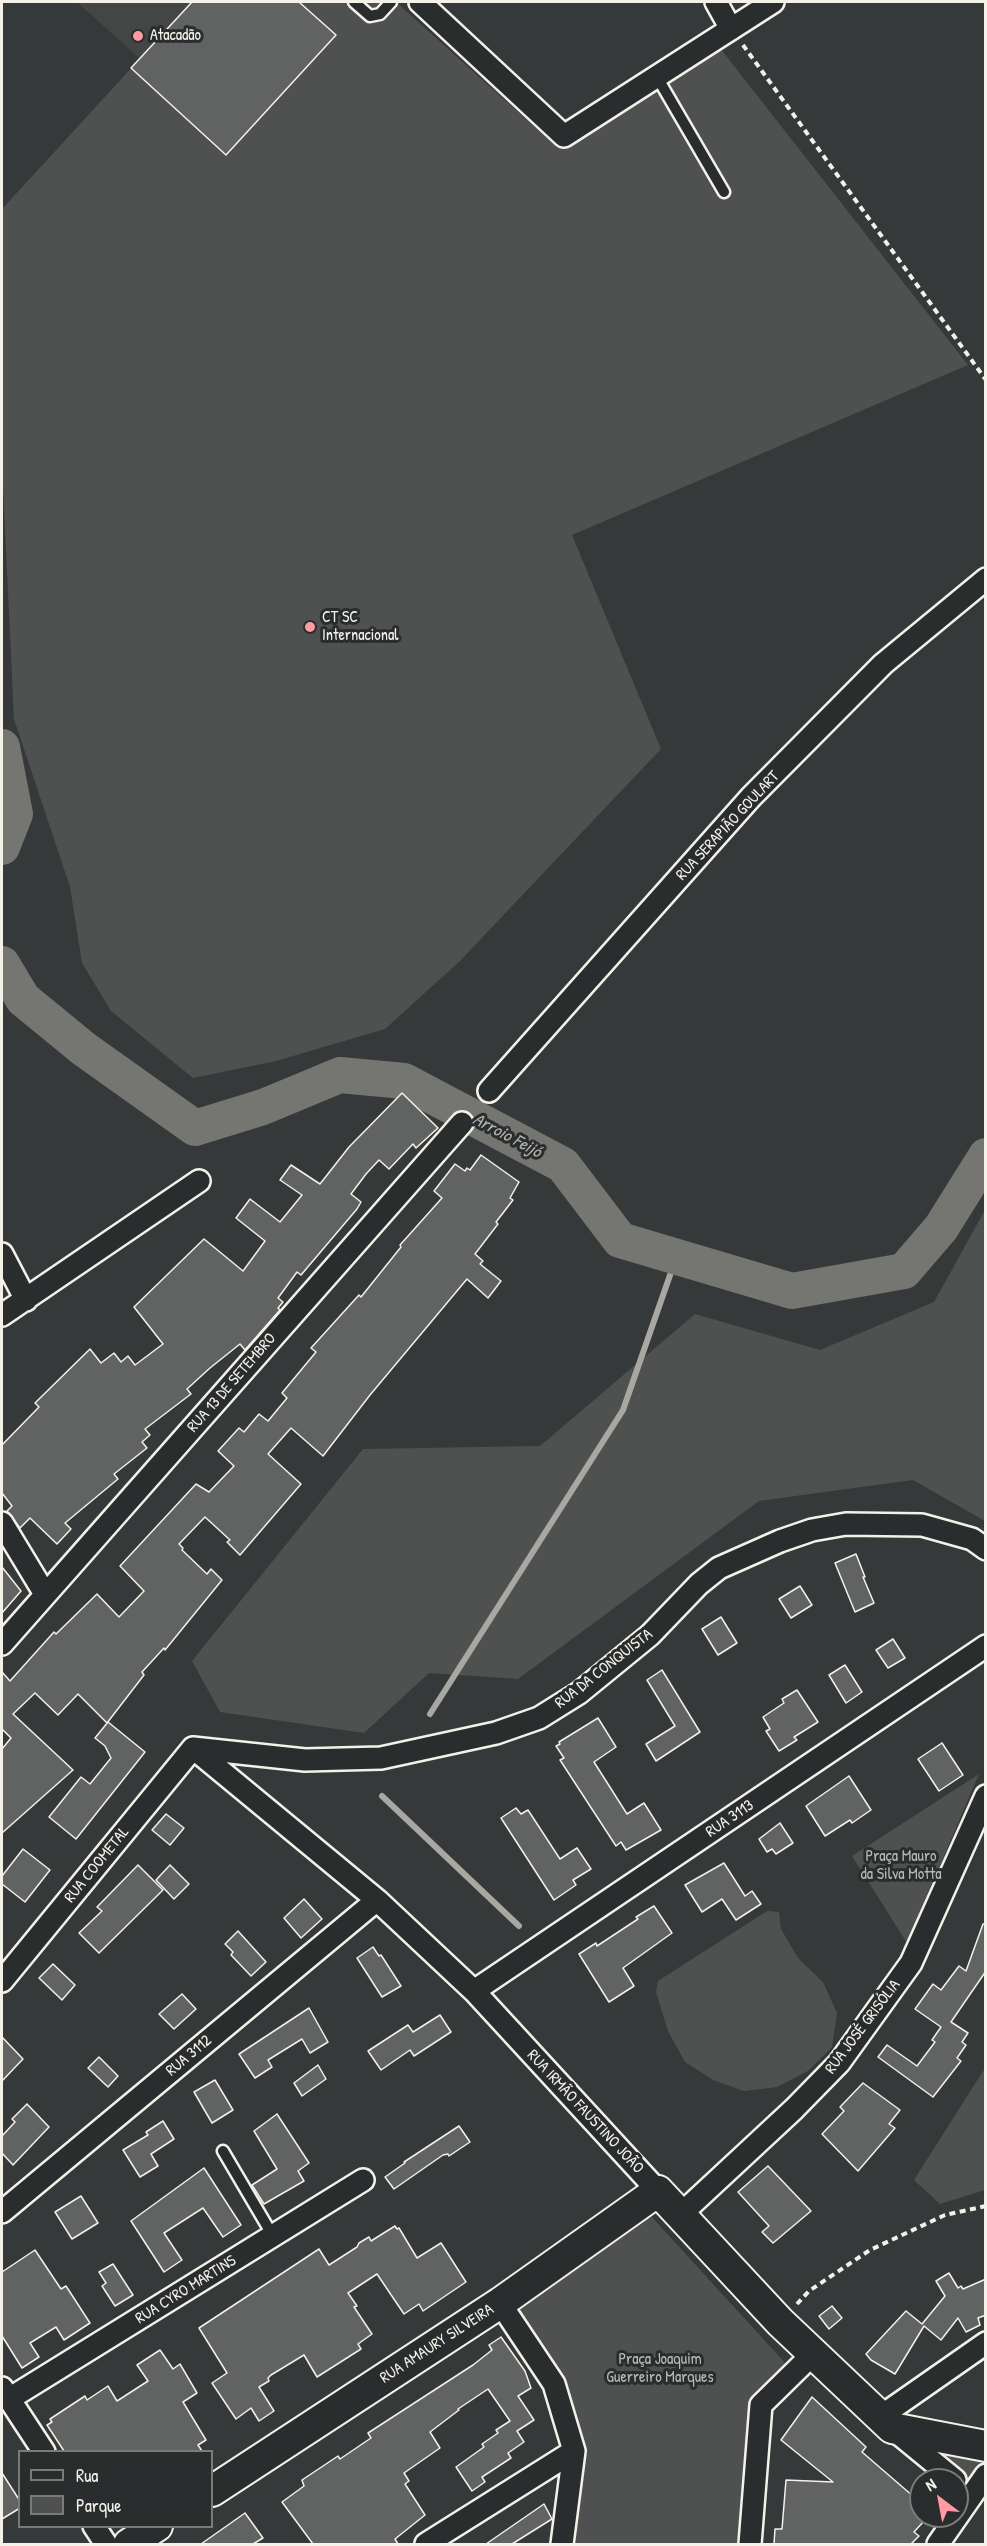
<!DOCTYPE html>
<meta charset="utf-8">
<style>
body{margin:0}
#map{position:relative;width:987px;height:2546px;overflow:hidden;background:#363939;font-family:"Patrick Hand",sans-serif}
canvas{display:block}
.frame{position:absolute;inset:0;border:3px solid #f4f1e8;pointer-events:none}
.legend{position:absolute;left:18px;top:2450px;width:195px;height:78px;box-sizing:border-box;background:#2a2d2e;border:2px solid #7b7b78;margin:0;padding:8px 10px;list-style:none;font-size:18px;color:#f4f1e8}
.legend li{display:flex;align-items:center;gap:12px;height:30px}
.legend b{width:30px;border:2px solid #7b7b78}
.north{position:absolute;left:909px;top:2468px;width:60px;height:60px;box-sizing:border-box;background:#2a2d2e;border:2px solid #7b7b78;border-radius:50%;rotate:328deg;font-size:16px;font-weight:700;line-height:24px;text-align:center;color:#f4f1e8}
.north::after{content:'';display:block;margin:auto;width:21px;height:27px;background:#ff9aa2;clip-path:polygon(50% 0,100% 100%,50% 72%,0 100%)}
</style>
<div id="map">
<canvas width="987" height="2546"></canvas>
<div class="frame"></div>
<ul class="legend">
<li><b style="height:8px;background:#2a2d2e"></b>Rua</li>
<li><b style="height:16px;background:#4e514f"></b>Parque</li>
</ul>
<div class="north">N</div>
</div>
<script>
const g = document.querySelector('canvas').getContext('2d');
g.lineJoin = 'round';
function fillPath(path, color) {
  g.fillStyle = color;
  g.fill(path, 'evenodd');
}
function poly(rows) {
  const path = new Path2D();
  for (const r of rows) {
    path.moveTo(r[0], r[1]);
    for (let i = 2; i < r.length; i += 2) path.lineTo(r[i], r[i + 1]);
  }
  return path;
}
function trace(path, color, width, dash) {
  g.strokeStyle = color;
  g.lineWidth = width;
  g.lineCap = dash ? 'butt' : 'round';
  g.setLineDash(dash || []);
  g.stroke(path);
}
function write(font, color, halo, rows, align = 'center') {
  g.font = font + ' "Patrick Hand",sans-serif';
  g.lineWidth = 6;
  g.setLineDash([]);
  g.textBaseline = 'middle';
  g.strokeStyle = halo;
  g.fillStyle = color;
  for (const [text, x, y, turn = 0] of rows) {
    g.save();
    g.translate(x, y);
    g.rotate((+turn || 0) * Math.PI / 180);
    g.textAlign = isNaN(turn) ? turn : align;
    if (halo) g.strokeText(text, 0, 0);
    g.fillText(text, 0, 0);
    g.restore();
  }
}
fillPath(poly([
 [77,2,192,2,140,59]
]), '#434645');
fillPath(poly([
 [192,2,396,2,557,147,720,48,968,365,572,535,661,749,459,962,385,1029,276,1061,193,1078,111,1011,82,963,70,887,14,719,2,465,2,209],
 [985,1210,985,1521,913,1480,759,1501,518,1679,429,1673,364,1733,220,1712,192,1661,363,1449,540,1446,695,1314,820,1350,934,1302],
 [979,1774,907,1943,852,1856],
 [767,1911,779,1912,781,1929,798,1958,823,1982,837,2013,832,2047,808,2071,777,2087,744,2091,713,2080,685,2062,668,2031,656,1992,658,1981],
 [985,2068,985,2190,940,2204,914,2180],
 [650,2215,787,2365,754,2397,741,2544,574,2544,584,2452,560,2371,514,2305],
 [914,2438,985,2457,967,2483]
]), '#4e514f');
trace(poly([
 [430,1714,623,1410,676,1258],
 [382,1796,519,1926]
]), '#a8a7a1', 6);
trace(poly([
 [2,747,15,814,2,847],
 [2,964,23,999,84,1049,195,1128,263,1107,340,1075,404,1081,563,1165,620,1240,792,1291,904,1271,941,1228,986,1156]
]), '#757572', 36);
const building = poly([
 [192,2,299,2,336,35,226,155,131,68,192,2],
 [402,1093,438,1128,416,1148,413,1144,389,1169,379,1160,366,1174,351,1194,361,1202,357,1209,301,1275,297,1272,278,1298,283,1302,278,1308,280,1310,245,1350,240,1344,210,1368,187,1389,191,1394,145,1429,150,1435,142,1442,147,1448,114,1474,118,1479,65,1523,71,1529,57,1544,30,1518,20,1528,7,1511,12,1506,2,1493,2,1445,39,1407,35,1403,90,1349,101,1363,114,1353,121,1362,128,1356,135,1365,163,1344,134,1307,204,1239,243,1271,265,1241,236,1218,250,1199,280,1222,302,1195,280,1180,291,1165,320,1184,349,1147,402,1093],
 [481,1155,519,1182,510,1198,513,1200,496,1222,498,1224,475,1254,483,1261,480,1264,501,1281,488,1298,467,1279,370,1395,323,1456,291,1428,268,1454,301,1484,240,1555,227,1542,230,1540,205,1517,179,1544,183,1548,182,1550,207,1574,211,1569,222,1580,165,1650,164,1648,142,1672,144,1675,107,1723,78,1694,58,1715,35,1693,13,1714,73,1770,2,1833,2,1749,11,1738,2,1729,2,1672,10,1681,54,1632,56,1634,97,1594,119,1617,144,1591,120,1566,196,1484,209,1492,234,1466,218,1451,239,1428,244,1432,259,1414,268,1421,287,1398,282,1393,316,1352,311,1348,359,1295,361,1297,401,1247,400,1245,442,1198,434,1191,455,1164,465,1171,467,1168,470,1170,481,1155],
 [856,1554,865,1577,863,1577,874,1603,855,1612,835,1563,856,1554],
 [2,1567,21,1591,2,1613,2,1567],
 [800,1586,812,1605,791,1618,779,1599,800,1586],
 [721,1617,737,1643,718,1655,702,1629,721,1617],
 [893,1639,905,1658,888,1668,876,1650,893,1639],
 [845,1665,862,1692,846,1703,829,1675,845,1665],
 [662,1670,700,1732,656,1761,646,1744,675,1726,647,1680,662,1670],
 [797,1690,818,1722,794,1737,797,1740,779,1751,766,1731,770,1729,763,1717,784,1703,782,1699,797,1690],
 [598,1718,616,1747,594,1762,627,1814,644,1803,661,1830,626,1850,621,1842,616,1846,560,1760,564,1758,556,1746,560,1744,559,1742,598,1718],
 [108,1722,145,1752,76,1839,49,1817,81,1777,90,1784,111,1758,105,1746,95,1738,108,1722],
 [942,1743,963,1775,939,1791,918,1759,942,1743],
 [849,1776,871,1810,852,1823,850,1820,825,1836,806,1806,849,1776],
 [516,1808,521,1814,528,1810,560,1859,577,1848,591,1869,573,1880,576,1885,554,1900,501,1818,516,1808],
 [166,1814,184,1828,170,1845,152,1830,166,1814],
 [780,1823,793,1843,776,1854,772,1849,767,1852,759,1839,780,1823],
 [23,1849,50,1870,25,1902,2,1884,2,1876,23,1849],
 [724,1863,745,1896,752,1891,761,1904,736,1920,722,1899,702,1912,685,1885,724,1863],
 [138,1865,163,1890,99,1953,79,1933,102,1911,97,1907,138,1865],
 [170,1865,189,1884,174,1899,156,1880,170,1865],
 [304,1899,322,1919,301,1938,284,1918,304,1899],
 [654,1906,672,1933,623,1968,634,1986,609,2002,579,1954,596,1943,597,1946,638,1919,636,1917,654,1906],
 [983,1924,986,1924,986,1971,951,2022,968,2033,962,2042,966,2045,957,2058,961,2061,933,2097,878,2057,887,2045,917,2066,935,2042,932,2040,941,2027,915,2009,933,1984,941,1990,959,1966,966,1971,983,1924],
 [238,1931,266,1962,251,1976,231,1955,233,1952,225,1944,238,1931],
 [373,1947,379,1956,381,1955,401,1986,382,1997,357,1958,373,1947],
 [53,1964,75,1985,62,2000,39,1978,53,1964],
 [182,1994,196,2009,174,2029,159,2014,182,1994],
 [309,2008,328,2042,310,2053,302,2039,268,2060,272,2067,255,2078,239,2054,309,2008],
 [440,2015,451,2032,414,2056,410,2050,381,2070,368,2051,408,2025,413,2032,440,2015],
 [2,2037,23,2059,2,2081,2,2037],
 [99,2057,118,2076,108,2087,88,2068,99,2057],
 [318,2065,326,2079,302,2096,294,2083,318,2065],
 [215,2080,233,2110,212,2123,194,2092,215,2080],
 [863,2083,900,2110,889,2124,895,2128,858,2171,822,2134,844,2111,840,2107,863,2083],
 [27,2104,49,2127,13,2165,2,2153,2,2136,15,2122,12,2119,27,2104],
 [277,2114,309,2163,298,2171,304,2181,264,2204,252,2185,277,2169,254,2131,277,2114],
 [163,2121,174,2139,151,2154,158,2166,140,2177,123,2150,148,2135,146,2132,163,2121],
 [459,2126,470,2142,449,2156,448,2154,443,2155,394,2189,385,2177,405,2163,404,2162,459,2126],
 [768,2166,811,2211,773,2243,762,2232,769,2226,738,2192,768,2166],
 [204,2168,241,2225,223,2237,203,2208,164,2233,182,2260,164,2272,131,2221,204,2168],
 [81,2196,98,2223,72,2239,55,2212,81,2196],
 [395,2226,397,2229,399,2228,417,2258,441,2243,466,2282,423,2311,419,2304,404,2314,377,2274,348,2293,357,2306,354,2307,372,2334,358,2344,361,2349,317,2377,304,2355,271,2375,268,2378,269,2381,259,2387,274,2411,259,2421,251,2408,236,2419,212,2383,227,2373,199,2328,319,2249,329,2265,357,2247,359,2243,369,2237,371,2241,395,2226],
 [35,2250,61,2289,66,2286,90,2323,64,2340,56,2327,30,2343,39,2357,22,2368,2,2336,2,2272,35,2250],
 [113,2264,133,2295,115,2306,102,2286,106,2283,99,2272,113,2264],
 [949,2273,958,2288,961,2286,963,2289,986,2279,986,2315,978,2318,980,2325,966,2332,958,2318,941,2340,924,2326,895,2374,871,2360,866,2354,906,2311,922,2324,945,2296,936,2281,949,2273],
 [832,2306,842,2318,829,2329,819,2316,832,2306],
 [501,2337,525,2371,531,2388,518,2396,534,2420,517,2431,524,2442,508,2453,511,2458,482,2477,485,2482,472,2491,456,2467,484,2447,482,2444,498,2433,496,2430,510,2421,488,2389,458,2409,459,2410,430,2432,440,2448,404,2473,409,2481,405,2484,425,2515,395,2539,398,2544,313,2544,282,2502,304,2486,302,2480,338,2456,340,2459,371,2438,368,2433,473,2365,492,2350,489,2345,501,2337],
 [160,2350,173,2369,180,2364,197,2393,183,2402,206,2440,198,2445,202,2451,64,2451,47,2425,52,2422,50,2419,85,2396,87,2400,108,2386,117,2401,148,2381,137,2365,160,2350],
 [812,2397,866,2447,862,2452,921,2503,921,2517,925,2520,914,2532,919,2536,911,2544,774,2544,775,2529,782,2529,786,2480,833,2482,781,2440,812,2397],
 [2,2473,20,2501,20,2508,2,2519,2,2473],
 [544,2504,552,2519,512,2544,486,2544,544,2504],
 [245,2513,263,2538,253,2544,201,2544,245,2513]
]);
fillPath(building, '#616362');
trace(building, '#f4f1e8', 1.5);
const lane = poly([
 [354,2,370,16,380,14,391,2],
 [657,77,724,192],
 [223,2151,273,2236]
]);
const street = poly([
 [420,2,564,136,773,2],
 [716,2,731,29],
 [489,1091,751,797,883,664,986,579],
 [2,1254,26,1300],
 [2,1315,199,1181],
 [2,1523,45,1594],
 [2,1644,462,1123],
 [193,1748,305,1760,381,1758,496,1733,539,1718,579,1693,650,1635,699,1584,719,1568,780,1541,812,1530,846,1524,922,1525,972,1539,986,1549],
 [193,1748,377,1900,474,1991,658,2191],
 [2,1981,193,1748],
 [474,1991,986,1646],
 [2,2212,377,1900],
 [680,2215,794,2109,839,2063,911,1963,986,1796],
 [500,2303,554,2384,574,2451,562,2544],
 [2,2388,44,2452],
 [9,2399,363,2180],
 [880,2417,986,2343],
 [894,2430,955,2480],
 [94,2526,106,2544],
 [426,2544,574,2451],
 [750,2544,761,2405,813,2354],
 [938,2544,986,2475]
]);
const secondary = poly([
 [212,2491,500,2303,658,2191,780,2322,892,2428,986,2446],
 [129,2544,157,2526]
]);
trace(lane, '#f4f1e8', 15);
trace(street, '#f4f1e8', 26);
trace(secondary, '#f4f1e8', 34);
trace(poly([
 [743,45,986,380],
 [797,2304,809,2291,870,2250,945,2215,986,2206]
]), '#f4f1e8', 4, [6, 4.5]);
trace(lane, '#2a2d2e', 10);
trace(street, '#2a2d2e', 21);
trace(secondary, '#2a2d2e', 30);
for (const [x, y, r, color] of [
 [138,36,6,"#ff9aa2"],
 [310,627,6,"#ff9aa2"]
]) {
  const dot = new Path2D();
  dot.arc(x, y, r, 0, 2 * Math.PI);
  g.fillStyle = color;
  g.fill(dot);
  trace(dot, '#2a2d2e', 2);
}
write('16px', '#f4f1e8', '#2a2d2e', [
 ["Atacadão",150,36],
 ["CT SC",322,618],
 ["Internacional",322,636]
], 'left');
write('16px', '#f4f1e8', '#2a2d2e', [
 ["RUA SERAPIÃO GOULART",728,826,-47],
 ["RUA 13 DE SETEMBRO",232,1383,-49],
 ["RUA DA CONQUISTA",604,1669,-38],
 ["RUA 3113",730,1819,-34],
 ["RUA COOMETAL",97,1865,-51],
 ["RUA JOSÉ GRISÓLIA",863,2027,-53],
 ["RUA 3112",189,2056,-40],
 ["RUA IRMÃO FAUSTINO JOÃO",585,2112,47],
 ["RUA CYRO MARTINS",186,2290,-32],
 ["RUA AMAURY SILVEIRA",437,2344,-33]
]);
write('16px', '#bab9b2', '#2a2d2e', [
 ["Praça Mauro",901,1857],
 ["da Silva Motta",901,1875],
 ["Praça Joaquim",660,2360],
 ["Guerreiro Marques",660,2378]
]);
write('italic 18px', '#b4b3ad', '#2a2d2e', [
 ["Arroio Feijó",507,1136,28]
]);
</script>
